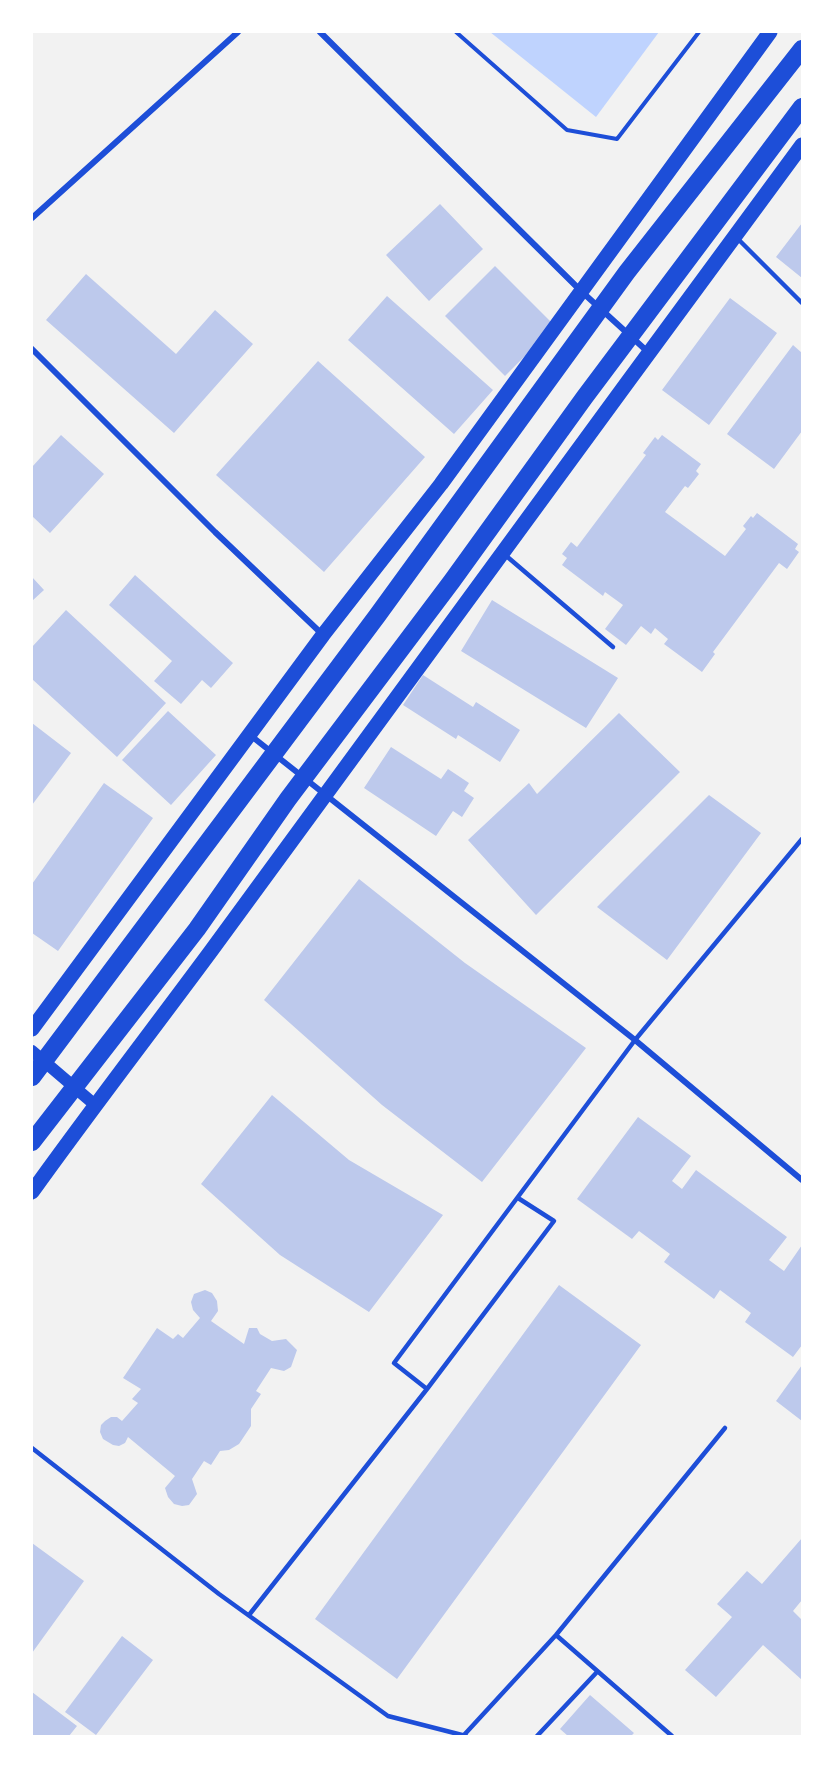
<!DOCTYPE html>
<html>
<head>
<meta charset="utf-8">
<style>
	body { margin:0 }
	#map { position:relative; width:834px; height:1768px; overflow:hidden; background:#f2f2f2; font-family:"IBM Plex Sans",sans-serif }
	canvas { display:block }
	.frame { position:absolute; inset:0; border:33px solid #fff; pointer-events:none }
</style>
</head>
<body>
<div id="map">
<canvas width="834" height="1768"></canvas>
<div class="frame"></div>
</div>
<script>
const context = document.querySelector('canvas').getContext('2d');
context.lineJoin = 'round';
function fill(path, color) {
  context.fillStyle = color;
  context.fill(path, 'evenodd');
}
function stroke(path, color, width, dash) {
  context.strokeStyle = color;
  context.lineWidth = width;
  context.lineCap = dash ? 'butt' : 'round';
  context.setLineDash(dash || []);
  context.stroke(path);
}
const water = new Path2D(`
	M 490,32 L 659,32 L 596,117 Z`);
const building = new Path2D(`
	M 440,204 L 483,249 L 429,301 L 386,255 Z
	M 802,223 L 802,278 L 776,257 Z
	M 495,266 L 555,326 L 505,376 L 445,316 Z
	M 86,274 L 176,354 L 215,310 L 253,344 L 174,433 L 46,320 Z
	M 387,296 L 493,390 L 454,434 L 348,340 Z
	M 730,298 L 777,333 L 709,425 L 662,390 Z
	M 793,345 L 802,353 L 802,431 L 774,469 L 727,434 Z
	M 318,361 L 425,457 L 324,572 L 216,475 Z
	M 61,435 L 104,474 L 50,533 L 32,516 L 32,467 Z
	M 662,435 L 701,464 L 696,471 L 699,474 L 688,488 L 685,486 L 665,512 L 725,556 L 746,529 L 743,526 L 751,516 L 753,518 L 757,513 L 798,544 L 795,549 L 799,552 L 787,569 L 779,563 L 713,652 L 715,654 L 702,672 L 664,644 L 668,639 L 655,628 L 651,634 L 641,626 L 626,645 L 605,629 L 623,605 L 605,592 L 603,596 L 562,565 L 567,558 L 562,554 L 571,542 L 577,547 L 646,455 L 643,453 L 655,437 L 658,440 Z
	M 135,575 L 233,663 L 211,688 L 202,680 L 181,704 L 154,681 L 172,661 L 109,605 Z
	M 32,577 L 44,590 L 32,601 Z
	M 492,600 L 618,678 L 586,728 L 461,651 Z
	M 66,610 L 166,703 L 117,757 L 32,679 L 32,647 Z
	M 423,675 L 473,707 L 476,702 L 520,730 L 500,762 L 458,735 L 456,739 L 403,705 Z
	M 168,711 L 216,755 L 171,805 L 122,760 Z
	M 619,713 L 680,772 L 536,915 L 468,840 L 529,783 L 537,794 Z
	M 32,723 L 71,753 L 32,805 Z
	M 391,747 L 441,779 L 448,769 L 469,783 L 464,791 L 474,798 L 462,817 L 453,811 L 436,836 L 364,788 Z
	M 104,783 L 153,818 L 58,951 L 32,933 L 32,884 Z
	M 709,795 L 761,833 L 667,960 L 597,907 Z
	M 359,879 L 465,963 L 586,1048 L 482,1182 L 382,1105 L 264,1000 Z
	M 272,1095 L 349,1160 L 443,1215 L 369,1312 L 280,1255 L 201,1184 Z
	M 638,1117 L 691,1156 L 672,1181 L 682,1189 L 696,1170 L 787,1237 L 769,1260 L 784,1271 L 802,1245 L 802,1345 L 793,1357 L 745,1322 L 751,1313 L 720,1290 L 714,1299 L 664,1262 L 670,1254 L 639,1231 L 632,1239 L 577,1199 Z
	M 559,1285 L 641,1345 L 397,1679 L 315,1619 Z
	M 205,1290 L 212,1293 L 217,1301 L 218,1311 L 211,1321 L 244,1344 L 249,1328 L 257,1328 L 260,1334 L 272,1341 L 286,1339 L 297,1350 L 291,1367 L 284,1371 L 271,1368 L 256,1391 L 261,1394 L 251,1409 L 251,1426 L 239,1444 L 229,1450 L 220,1451 L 211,1465 L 204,1461 L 192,1479 L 197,1494 L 189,1505 L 182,1506 L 174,1504 L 168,1497 L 165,1488 L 175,1476 L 128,1437 L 125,1443 L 119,1446 L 113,1445 L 103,1439 L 100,1432 L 101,1425 L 105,1421 L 111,1417 L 117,1417 L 122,1421 L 138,1403 L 132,1399 L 141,1389 L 123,1378 L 157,1328 L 173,1339 L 178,1334 L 183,1338 L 200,1318 L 193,1310 L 191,1302 L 194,1294 Z
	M 802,1365 L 802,1421 L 776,1401 Z
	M 802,1538 L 802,1600 L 793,1611 L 802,1620 L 802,1680 L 763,1645 L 716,1697 L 685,1670 L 732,1617 L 717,1604 L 747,1571 L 762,1584 Z
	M 32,1543 L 84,1581 L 32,1653 Z
	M 122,1636 L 153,1660 L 96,1735 L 65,1712 Z
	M 32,1692 L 77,1726 L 69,1736 L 32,1736 Z
	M 590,1695 L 634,1733 L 631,1736 L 568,1736 L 560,1729 Z`);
const path = new Path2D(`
	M 456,32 L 567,130 L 617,139 L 699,32`);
const service = new Path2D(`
	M 736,237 L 802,303
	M 504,554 L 613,647
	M 427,1389 L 394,1363 L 635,1040 L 802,839
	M 32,1448 L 219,1594 L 388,1716 L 466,1736
	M 249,1615 L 427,1389 L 554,1221 L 518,1198
	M 556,1635 L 672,1736
	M 464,1735 L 556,1635 L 725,1428
	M 537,1736 L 597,1672`);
const minor = new Path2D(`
	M 320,32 L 581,291 L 648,352
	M 32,218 L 238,32
	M 32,349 L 215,532 L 322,634
	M 250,735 L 635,1040 L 802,1180`);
const secondary = new Path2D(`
	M 32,1051 L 94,1104`);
const primary = new Path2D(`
	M 32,1029 L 323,635 L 441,484 L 770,32
	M 32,1192 C 90,1111 151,1032 211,951 C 408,683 604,413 802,145`);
const motorway = new Path2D(`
	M 32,1077 L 377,616 L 627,272 L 802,49
	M 32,1142 L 197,929 L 288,799 L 452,581 L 584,398 L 802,107`);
fill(water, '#bfd3fe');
fill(building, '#bdc9ec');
stroke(path, '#1d4ed8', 4);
stroke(service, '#1d4ed8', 4.5);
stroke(minor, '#1d4ed8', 6);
stroke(secondary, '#1d4ed8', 12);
stroke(primary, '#1d4ed8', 15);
stroke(motorway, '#1d4ed8', 18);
</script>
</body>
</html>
